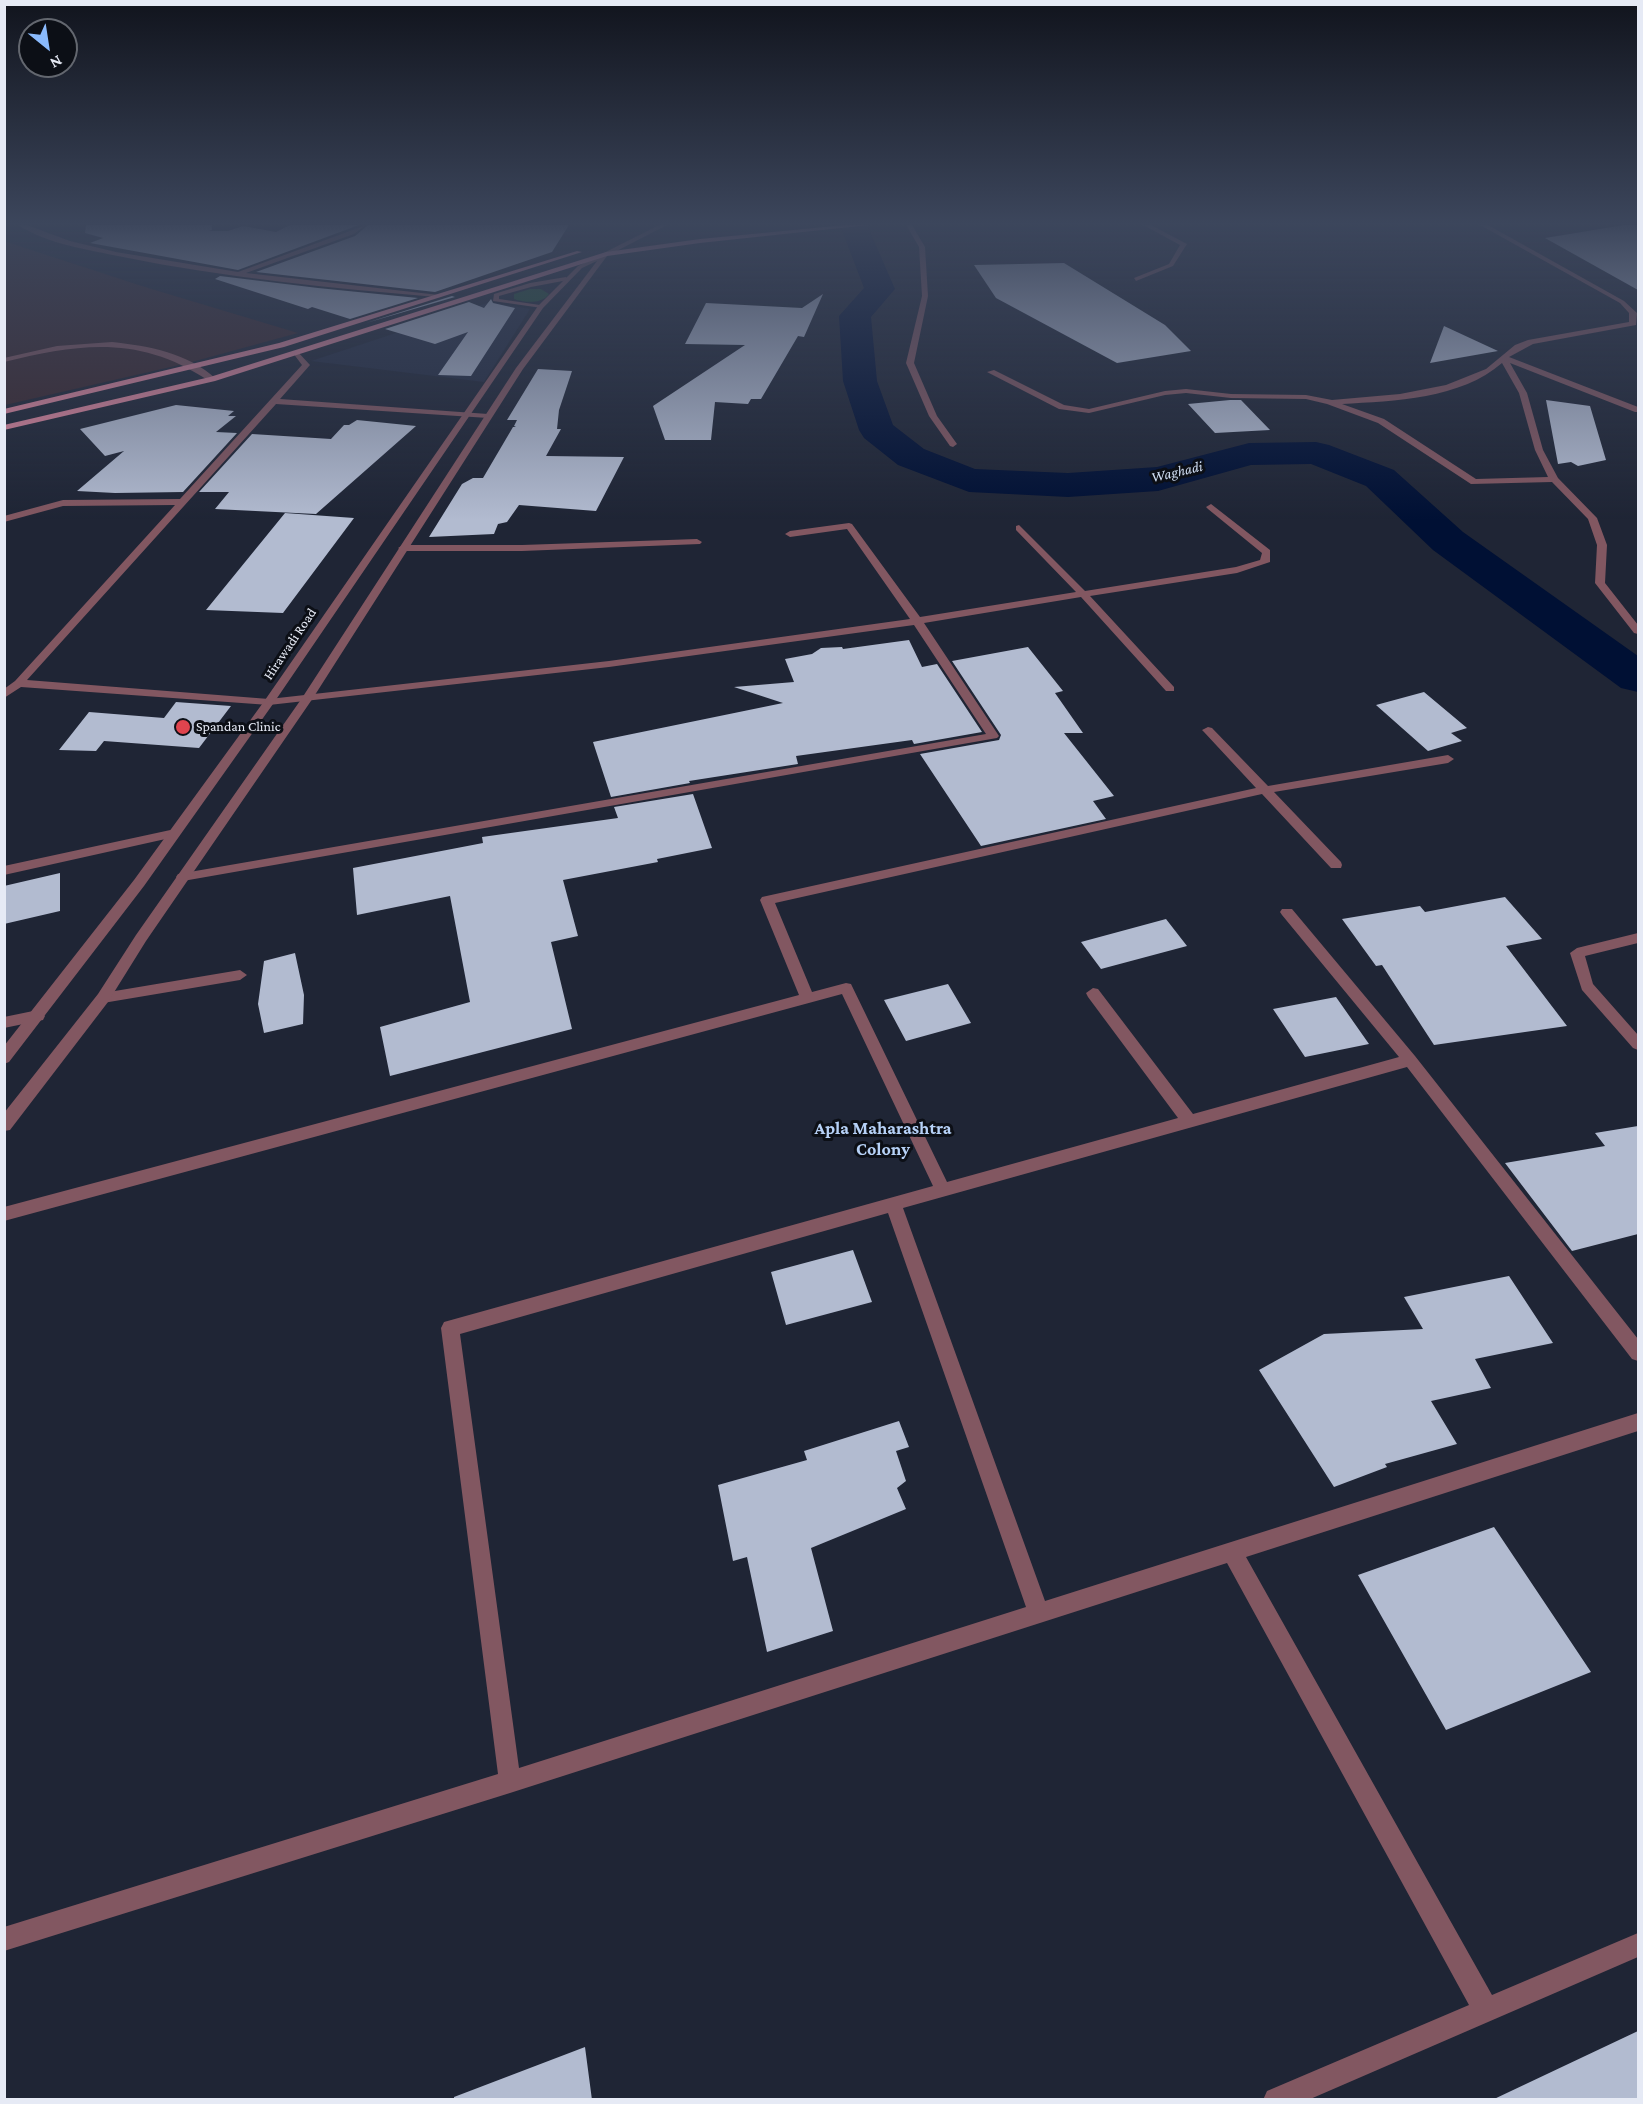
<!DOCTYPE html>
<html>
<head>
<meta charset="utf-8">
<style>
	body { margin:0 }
	#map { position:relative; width:1643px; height:2104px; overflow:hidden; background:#1f2535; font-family:"Crimson Pro",serif }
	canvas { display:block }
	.frame { position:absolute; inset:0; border:6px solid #e6eaf5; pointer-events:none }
	.north { position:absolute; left:18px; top:18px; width:60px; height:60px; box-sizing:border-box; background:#0c0f16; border:2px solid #63676f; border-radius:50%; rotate:150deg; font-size:16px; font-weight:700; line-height:24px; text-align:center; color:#e6eaf5 }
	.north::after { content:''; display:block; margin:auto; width:21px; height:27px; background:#8abafc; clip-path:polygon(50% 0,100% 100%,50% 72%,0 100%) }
</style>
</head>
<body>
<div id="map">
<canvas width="1643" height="2104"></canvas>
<div class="frame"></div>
<div class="north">N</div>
</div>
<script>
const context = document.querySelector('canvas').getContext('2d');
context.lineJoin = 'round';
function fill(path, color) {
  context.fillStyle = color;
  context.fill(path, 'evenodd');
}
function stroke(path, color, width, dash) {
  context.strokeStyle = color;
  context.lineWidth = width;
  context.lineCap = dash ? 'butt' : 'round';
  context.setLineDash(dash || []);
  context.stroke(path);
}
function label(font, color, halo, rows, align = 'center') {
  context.font = font + ' "Crimson Pro",serif';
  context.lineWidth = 6;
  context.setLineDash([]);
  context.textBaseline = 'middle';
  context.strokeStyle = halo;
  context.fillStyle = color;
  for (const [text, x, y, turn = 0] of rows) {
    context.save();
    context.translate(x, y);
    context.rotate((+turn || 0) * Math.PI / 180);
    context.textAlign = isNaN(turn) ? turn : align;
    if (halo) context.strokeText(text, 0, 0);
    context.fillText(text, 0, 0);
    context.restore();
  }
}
const built = new Path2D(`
	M 490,302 L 530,309 L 484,382 L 311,361 Z`);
const industrial = new Path2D(`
	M 4,241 L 145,287 L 298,333 L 188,363 L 5,405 Z`);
const green = new Path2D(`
	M 530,289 L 541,289 L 549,294 C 542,304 525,303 514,299 L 514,294 Z`);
const river = new Path2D(`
	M 840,225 L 867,225 L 895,289 L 871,317 L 877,381 L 893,425 L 924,449 L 975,469 L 1068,473 L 1157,467 L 1249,443 L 1316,442 L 1329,445 L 1394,470 L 1463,532 L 1638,656 L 1638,692 L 1621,688 L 1433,550 L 1366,486 L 1311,464 L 1251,465 L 1158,491 L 1068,497 L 969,492 L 898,465 L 864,438 L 859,430 L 843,381 L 839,316 L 864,288 Z`);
const building = new Path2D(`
	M 86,225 L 212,225 L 212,230 L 209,231 L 228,231 L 243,226 L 276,232 L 290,225 L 359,225 L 238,270 L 90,243 L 103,238 L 85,233 Z
	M 368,225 L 569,225 L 552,252 L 435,292 L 256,272 L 355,236 Z
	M 1624,225 L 1638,225 L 1638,290 L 1545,238 Z
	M 1064,263 L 1165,325 L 1191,351 L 1117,363 L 996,298 L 974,265 Z
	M 220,276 L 318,288 L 418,298 L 350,319 L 312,307 L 308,309 L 215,279 Z
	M 823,294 L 804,337 L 798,336 L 761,399 L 751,399 L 748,404 L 715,402 L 711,440 L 665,440 L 653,406 L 745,345 L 685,344 L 706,303 L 802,308 Z
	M 452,296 L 455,297 L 366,323 Z
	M 491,299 L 493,303 L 515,308 L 471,376 L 438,375 L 468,332 L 435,344 L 385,329 L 469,302 L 484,308 Z
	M 1444,326 L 1498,351 L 1430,363 Z
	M 538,369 L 572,371 L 559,410 L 557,429 L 561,429 L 546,456 L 624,457 L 596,511 L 519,505 L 507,522 L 498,524 L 494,534 L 429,537 L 462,484 L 473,478 L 483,478 L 513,427 L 516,427 L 514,426 L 517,420 L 507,420 Z
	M 1230,400 L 1241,400 L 1270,430 L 1215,433 L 1188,404 Z
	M 1546,400 L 1590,406 L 1606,460 L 1578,466 L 1571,462 L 1558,464 Z
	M 176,405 L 234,411 L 228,416 L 236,416 L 216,432 L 237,433 L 183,492 L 115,493 L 77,491 L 124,451 L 105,456 L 80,429 Z
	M 357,420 L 416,426 L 316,514 L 215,509 L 229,492 L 199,492 L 252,434 L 331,439 L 344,425 L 349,425 Z
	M 285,513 L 354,518 L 283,613 L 206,610 Z
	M 909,640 L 922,667 L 937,664 L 982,732 L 914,744 L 912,740 L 796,756 L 798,764 L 689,781 L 690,783 L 611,797 L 593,742 L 783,703 L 734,687 L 794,682 L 785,659 L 812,654 L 821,648 L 842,647 L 843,649 Z
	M 1028,647 L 1063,691 L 1055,693 L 1083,733 L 1064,733 L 1114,796 L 1093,801 L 1106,819 L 981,846 L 920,754 L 999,740 L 1001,735 L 952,661 Z
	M 1424,692 L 1467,728 L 1451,733 L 1462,741 L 1428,751 L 1376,705 Z
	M 176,702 L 231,706 L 199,748 L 104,741 L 96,751 L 59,750 L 89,712 L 164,718 Z
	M 693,794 L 712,848 L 657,859 L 658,862 L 563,880 L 578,936 L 551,942 L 572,1029 L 390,1076 L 380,1027 L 470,1002 L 450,896 L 357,915 L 353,868 L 483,843 L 482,837 L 618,818 L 614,807 Z
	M 60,873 L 60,911 L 4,924 L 4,886 Z
	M 1505,897 L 1542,939 L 1506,946 L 1567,1026 L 1434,1045 L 1382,965 L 1376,966 L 1342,919 L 1420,906 L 1425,912 Z
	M 1166,919 L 1187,946 L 1101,969 L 1081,942 Z
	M 295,953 L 304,995 L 303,1024 L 264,1033 L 258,1004 L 264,961 Z
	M 948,984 L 971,1023 L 906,1041 L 884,1000 Z
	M 1336,997 L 1369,1044 L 1305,1057 L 1273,1009 Z
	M 1638,1126 L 1638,1234 L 1572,1251 L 1505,1163 L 1605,1146 L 1595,1133 Z
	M 853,1250 L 872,1302 L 786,1325 L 771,1272 Z
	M 1509,1276 L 1553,1343 L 1475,1359 L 1491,1388 L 1431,1401 L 1457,1444 L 1385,1464 L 1387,1467 L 1334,1487 L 1259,1370 L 1324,1334 L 1423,1329 L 1404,1297 Z
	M 899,1421 L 909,1447 L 896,1451 L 906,1481 L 897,1488 L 906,1509 L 811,1548 L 833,1631 L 767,1652 L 747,1557 L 733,1561 L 718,1485 L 807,1460 L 804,1451 Z
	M 1494,1527 L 1591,1672 L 1446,1730 L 1358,1575 Z
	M 1638,2031 L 1638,2100 L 1492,2100 Z
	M 585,2047 L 592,2100 L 454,2100 L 454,2097 Z`);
const service = new Path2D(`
	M 566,277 L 568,280 L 531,287 L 499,296 L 499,299 L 540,305 L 542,308 L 493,301 L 494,294 L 530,283 Z
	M 112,342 C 149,346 188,353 216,379 L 209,381 C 141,335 80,343 4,362 L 4,358 L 57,346 Z`);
const minor = new Path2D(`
	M 18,225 L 27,225 L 70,241 L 116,252 L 238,272 L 366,225 L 354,234 L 246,273 L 439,295 L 436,297 C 331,288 226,278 123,257 C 89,250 47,244 18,225 Z
	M 906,225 L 912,225 L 925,247 L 928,296 L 914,363 L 937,416 L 957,444 L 953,447 L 950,446 L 929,416 L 906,363 L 922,296 L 919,247 Z
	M 1143,225 L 1151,225 L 1187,244 L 1173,266 L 1136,281 L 1134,278 L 1169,264 L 1180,245 Z
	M 1480,225 L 1488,225 L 1624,301 L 1637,313 L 1636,325 L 1533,344 L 1509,357 L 1638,407 L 1638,412 L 1635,412 L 1510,363 L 1527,393 L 1543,450 L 1558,478 L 1597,518 L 1607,545 L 1605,583 L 1638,625 L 1638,634 L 1634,633 L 1595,583 L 1597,545 L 1588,519 L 1552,482 L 1471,484 L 1378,423 L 1327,404 L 1306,399 L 1231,398 L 1186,393 L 1165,395 L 1089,413 L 1059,409 L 987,372 L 994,370 L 1064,405 L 1089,409 L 1165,391 L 1186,389 L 1231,394 L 1306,395 L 1332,400 L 1400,394 L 1446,385 L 1486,369 L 1515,345 L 1528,340 L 1629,322 L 1629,313 L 1620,303 ZM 1502,363 L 1519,393 L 1535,450 L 1548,477 L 1476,479 L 1384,419 L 1342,404 C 1394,401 1461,399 1502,363 Z
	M 297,351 L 310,365 L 280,399 L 488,414 L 492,416 L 488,418 L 276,404 L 27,680 L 269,699 L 609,661 L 910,619 L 847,529 L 790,537 L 785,534 L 790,531 L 849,523 L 852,524 L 920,617 L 1076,592 L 1016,530 L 1016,526 L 1019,525 L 1085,591 L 1236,567 L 1260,560 L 1262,553 L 1208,509 L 1206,507 L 1211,504 L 1270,550 L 1270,562 L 1237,573 L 1090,596 L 1174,687 L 1174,691 L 1166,691 L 1081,597 L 924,623 L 999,736 L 997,738 L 183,881 L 178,880 L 176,877 L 178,874 L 986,734 L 914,625 L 609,667 L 269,705 L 21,687 L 4,698 L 4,689 L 15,681 L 175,505 L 63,506 L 4,522 L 4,516 L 63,500 L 180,499 L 302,365 L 293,353 Z
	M 697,539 L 702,542 L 700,544 L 522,551 L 403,551 L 398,548 L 403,545 L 522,545 Z
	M 1208,727 L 1212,728 L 1268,786 L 1448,755 L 1454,759 L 1448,763 L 1274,792 L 1341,862 L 1342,865 L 1341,868 L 1331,868 L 1262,794 L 775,903 L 812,992 L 846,983 L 851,984 L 947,1182 L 1178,1118 L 1088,997 L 1086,993 L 1093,988 L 1098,989 L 1193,1114 L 1399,1057 L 1282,915 L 1280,912 L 1282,909 L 1292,909 L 1415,1056 L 1638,1339 L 1638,1361 L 1632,1359 L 1407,1067 L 903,1208 L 1045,1601 L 1638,1413 L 1638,1431 L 1246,1557 L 1492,1995 L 1638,1933 L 1638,1957 L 1308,2100 L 1263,2100 L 1267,2091 L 1469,2005 L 1227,1563 L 510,1793 L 4,1951 L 4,1927 L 498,1774 L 441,1328 L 444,1322 L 933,1186 L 842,994 L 4,1221 L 4,1207 L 799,995 L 760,900 L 762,897 L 1256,788 L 1204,732 L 1202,730 ZM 888,1213 L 1026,1607 L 519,1768 L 460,1334 Z
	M 175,829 L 179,830 L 179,836 L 4,875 L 4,866 Z
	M 1638,933 L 1638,943 L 1585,956 L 1593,984 L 1638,1035 L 1638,1050 L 1633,1048 L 1582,990 L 1570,953 L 1577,948 Z
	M 240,970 L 247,975 L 240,980 L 103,1003 L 96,998 L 103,993 Z
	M 38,1010 L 45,1016 L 43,1020 L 4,1028 L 4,1017 Z`);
const tertiary = new Path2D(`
	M 659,225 L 667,225 L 607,256 L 523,369 L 313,698 L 146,941 L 108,1002 L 10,1130 L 4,1131 L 4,1113 L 98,994 L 136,935 L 302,698 L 516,368 L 597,261 L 582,268 L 543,308 L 273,704 L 144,886 L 9,1062 L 4,1064 L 4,1046 L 134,880 L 265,700 L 538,306 L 578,266 Z`);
const primary = new Path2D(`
	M 845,225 L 869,225 L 700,243 L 607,256 L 215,381 L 4,430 L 4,425 L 210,377 L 606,252 L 700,239 Z
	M 577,251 L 582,252 L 284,347 L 4,414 L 4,409 L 279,343 Z`);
const markers = [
	[183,727,8,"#e0444e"]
];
const farStreetnames = [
	["Hirawadi Road",290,644,-56]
];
const farPoinames = [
	["Spandan Clinic",196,727]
];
const farWaternames = [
	["Waghadi",1177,472,-13]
];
const neighbourhoodNames = [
	["Apla Maharashtra",883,1128],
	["Colony",883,1149]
];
fill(built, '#242c42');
fill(industrial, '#3a272e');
fill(green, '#1e5133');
fill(river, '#001034');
fill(building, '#b2bbd0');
fill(service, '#825761');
fill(minor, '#825761');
fill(tertiary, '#825761');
fill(primary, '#de869d');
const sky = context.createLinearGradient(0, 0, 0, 520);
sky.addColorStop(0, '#11141d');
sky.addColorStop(0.43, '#3c465c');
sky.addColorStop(1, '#3c465c00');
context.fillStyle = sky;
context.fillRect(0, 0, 1643, 520);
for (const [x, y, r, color] of markers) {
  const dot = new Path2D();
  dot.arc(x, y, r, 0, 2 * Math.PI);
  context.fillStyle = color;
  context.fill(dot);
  stroke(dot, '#0c0f16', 2);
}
label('14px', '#e6eaf5', '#0c0f16', farStreetnames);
label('14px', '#e6eaf5', '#0c0f16', farPoinames, 'left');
label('italic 15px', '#d0def3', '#0c0f16', farWaternames);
label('bold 18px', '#b6d1f7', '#0c0f16', neighbourhoodNames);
</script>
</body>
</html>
